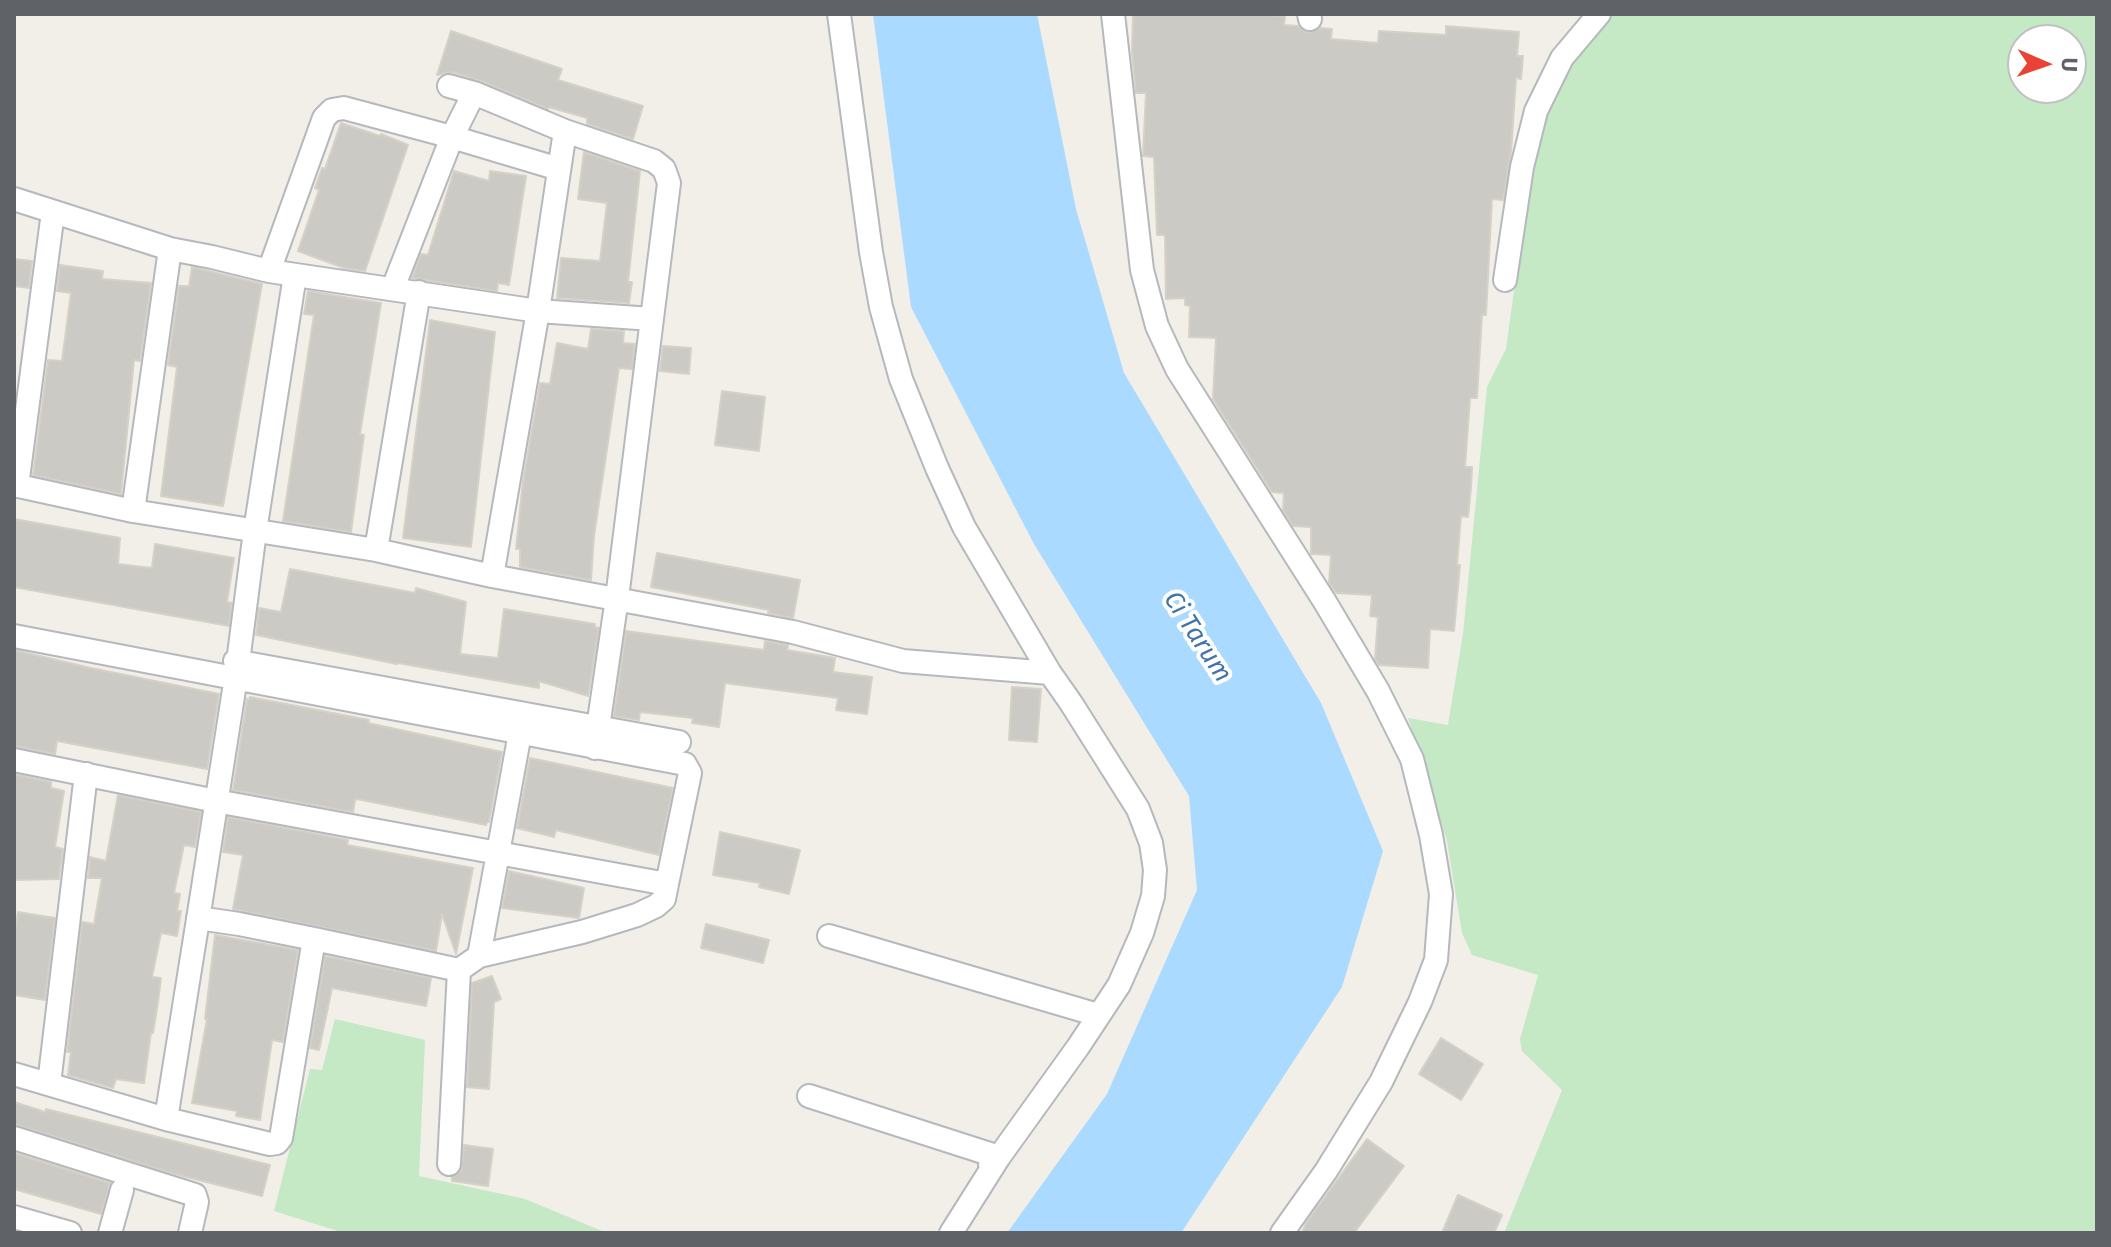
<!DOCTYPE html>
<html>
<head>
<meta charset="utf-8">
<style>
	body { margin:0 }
	#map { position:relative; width:2111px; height:1247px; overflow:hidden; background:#f1efe8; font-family:"Fira Sans",sans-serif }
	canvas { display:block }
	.frame { position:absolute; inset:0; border:16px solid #5f6368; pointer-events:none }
	.north { position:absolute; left:2007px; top:24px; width:80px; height:80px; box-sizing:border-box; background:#fff; border:2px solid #bfc1c3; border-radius:50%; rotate:92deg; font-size:22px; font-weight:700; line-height:32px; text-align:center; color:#5f6368 }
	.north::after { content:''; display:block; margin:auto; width:28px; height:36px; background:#ea4335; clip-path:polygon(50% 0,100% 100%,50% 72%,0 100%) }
</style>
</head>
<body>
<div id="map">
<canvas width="2111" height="1247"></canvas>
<div class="frame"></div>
<div class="north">U</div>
</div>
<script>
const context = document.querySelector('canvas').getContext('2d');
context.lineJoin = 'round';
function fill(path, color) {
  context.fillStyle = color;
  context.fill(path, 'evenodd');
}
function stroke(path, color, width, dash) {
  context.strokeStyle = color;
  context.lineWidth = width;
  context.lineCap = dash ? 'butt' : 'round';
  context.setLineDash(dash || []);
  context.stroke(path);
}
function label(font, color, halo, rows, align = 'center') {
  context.font = font + ' "Fira Sans",sans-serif';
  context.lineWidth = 8;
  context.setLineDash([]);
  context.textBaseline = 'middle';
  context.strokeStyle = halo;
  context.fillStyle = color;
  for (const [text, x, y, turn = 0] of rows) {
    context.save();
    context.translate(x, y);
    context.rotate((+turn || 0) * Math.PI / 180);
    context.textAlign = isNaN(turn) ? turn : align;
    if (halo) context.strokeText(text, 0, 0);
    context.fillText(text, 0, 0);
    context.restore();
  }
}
const green = new Path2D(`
	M 1612,14 L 2097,14 L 2097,1233 L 1504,1233 L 1562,1090 L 1522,1051 L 1520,1039 L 1538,975 L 1472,955 L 1462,933 L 1447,841 L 1408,718 L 1448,725 L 1463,634 L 1487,387 L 1506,349 L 1535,138 L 1556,88 L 1586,42 ZM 2023,40 L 2071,40 L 2071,88 L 2023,88 Z
	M 335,1019 L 425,1040 L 419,1176 L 525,1199 L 607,1233 L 344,1233 L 274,1211 L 310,1069 L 322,1070 Z`);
const water = new Path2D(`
	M 873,14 L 1037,14 L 1076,209 L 1124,373 L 1321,703 L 1383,851 L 1342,987 L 1181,1233 L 1007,1233 L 1107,1094 L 1197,890 L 1189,796 L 1034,544 L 911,307 Z`);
const building = new Path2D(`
	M 1133,14 L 1254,14 L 1285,16 L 1284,25 L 1298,26 L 1306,32 L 1313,32 L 1320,28 L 1332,29 L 1331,39 L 1378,43 L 1379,31 L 1446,35 L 1446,26 L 1519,32 L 1517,56 L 1523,56 L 1521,79 L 1516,78 L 1511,152 L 1503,200 L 1492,199 L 1486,315 L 1482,315 L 1477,398 L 1470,398 L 1465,467 L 1472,467 L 1471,488 L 1468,517 L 1461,516 L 1457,565 L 1460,565 L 1454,631 L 1430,629 L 1428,668 L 1379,665 L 1375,659 L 1378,617 L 1370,616 L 1372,595 L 1336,593 L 1329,583 L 1331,555 L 1311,554 L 1311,527 L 1293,526 L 1283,510 L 1284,493 L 1272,492 L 1213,399 L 1216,338 L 1189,337 L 1190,306 L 1185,305 L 1185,298 L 1166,299 L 1165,235 L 1157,235 L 1154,157 L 1143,156 L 1146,93 L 1136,93 L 1132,53 Z
	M 451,31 L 562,69 L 558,80 L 643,106 L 633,139 L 587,124 L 587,118 L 549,107 L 548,109 L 478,80 L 452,72 L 437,75 Z
	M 341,123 L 380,136 L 381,134 L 408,145 L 365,271 L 344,268 L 298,251 L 319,190 L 315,188 L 322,168 L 325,169 Z
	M 584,152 L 640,171 L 630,264 L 628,282 L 632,282 L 629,303 L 557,298 L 561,258 L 600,261 L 607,203 L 578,199 Z
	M 454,171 L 489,181 L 490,171 L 526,176 L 509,285 L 498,283 L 497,291 L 412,278 L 421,254 L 428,255 Z
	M 14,259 L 32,261 L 29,288 L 14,286 Z
	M 60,265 L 103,271 L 102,279 L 151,283 L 140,361 L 134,360 L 121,494 L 33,475 L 48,360 L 62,361 L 71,293 L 57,291 Z
	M 192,267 L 262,284 L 223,506 L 161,496 L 177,367 L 168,365 L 179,286 L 189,286 Z
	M 308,291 L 381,303 L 360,434 L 364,435 L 351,532 L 283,521 L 314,315 L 304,314 Z
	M 430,320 L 495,332 L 471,547 L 403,538 Z
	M 591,329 L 624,331 L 623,343 L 635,344 L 632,369 L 619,368 L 594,536 L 591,580 L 520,567 L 520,549 L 516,549 L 523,481 L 540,383 L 550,384 L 557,343 L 588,349 Z
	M 663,346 L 691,348 L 689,374 L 660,371 Z
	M 722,391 L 765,397 L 759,451 L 715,445 Z
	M 14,519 L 120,538 L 118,564 L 152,568 L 155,544 L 234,558 L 227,602 L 232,603 L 229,626 L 14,587 Z
	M 657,553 L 800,580 L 793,618 L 768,613 L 769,610 L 651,587 Z
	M 290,569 L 415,593 L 416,588 L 466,602 L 460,654 L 498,658 L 504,609 L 595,624 L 595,627 L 599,628 L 588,696 L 539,681 L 539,688 L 398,663 L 397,664 L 256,635 L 259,608 L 281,612 Z
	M 626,631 L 764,650 L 765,641 L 788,645 L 787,650 L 835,658 L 833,672 L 872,677 L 867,714 L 836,710 L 838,698 L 725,683 L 719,727 L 692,723 L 693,718 L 640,712 L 639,720 L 614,716 Z
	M 14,650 L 91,668 L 219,694 L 207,769 L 57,741 L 55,754 L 14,746 Z
	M 1012,687 L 1041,689 L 1037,742 L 1009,740 Z
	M 250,697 L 369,720 L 368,723 L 502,752 L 489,822 L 487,822 L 486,825 L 357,799 L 355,800 L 353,812 L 233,790 L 247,699 L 249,700 Z
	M 530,758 L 673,788 L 659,855 L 556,830 L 554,837 L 517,828 Z
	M 14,774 L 51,782 L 51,788 L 64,791 L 55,847 L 63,849 L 59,879 L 14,880 Z
	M 118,795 L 201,812 L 195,847 L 184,845 L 174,893 L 180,894 L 177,911 L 181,911 L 177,936 L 161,933 L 152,977 L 161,978 L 158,1002 L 153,1033 L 151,1032 L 144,1083 L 116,1079 L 113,1088 L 68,1075 L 71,1052 L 67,1052 L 82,922 L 94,924 L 102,878 L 88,878 L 90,857 L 106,861 Z
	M 228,817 L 348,840 L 347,845 L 473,868 L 456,954 L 442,914 L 436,951 L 233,909 L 243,855 L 223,852 Z
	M 720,832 L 800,850 L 789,894 L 759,887 L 760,883 L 713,875 Z
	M 509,871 L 584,888 L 579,918 L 502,908 Z
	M 18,912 L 55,918 L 45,1000 L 14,995 L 14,935 Z
	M 706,924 L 769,940 L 763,963 L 701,948 Z
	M 215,935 L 298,950 L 283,1042 L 272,1040 L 260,1120 L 236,1116 L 237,1111 L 192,1103 L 207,1019 L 205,1019 Z
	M 325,956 L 431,978 L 426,1006 L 332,988 L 319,1050 L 310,1048 Z
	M 492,976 L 501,999 L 494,1002 L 489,1089 L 467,1087 L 472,983 Z
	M 1441,1038 L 1483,1064 L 1461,1100 L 1419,1074 Z
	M 14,1102 L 45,1112 L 46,1109 L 270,1165 L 262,1196 L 175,1174 L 14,1124 Z
	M 1367,1139 L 1404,1166 L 1354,1233 L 1302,1233 L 1306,1223 Z
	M 464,1145 L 493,1149 L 488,1186 L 452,1181 L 452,1177 L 461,1171 Z
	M 14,1153 L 110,1183 L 101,1214 L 14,1189 Z
	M 1458,1195 L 1502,1215 L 1494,1233 L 1442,1233 Z`);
const street = new Path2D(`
	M 839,14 L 871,252 L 881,307 L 901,379 L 937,468 L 964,527 L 1050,673 L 1071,703 L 1138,809 L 1151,843 L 1155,870 L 1153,896 L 1142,933 L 1119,985 L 1078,1047 L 999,1157 L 951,1233
	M 1113,14 L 1142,270 L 1157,326 L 1177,369 L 1325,602 L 1378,691 L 1412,759 L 1431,835 L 1441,894 L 1436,960 L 1420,1002 L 1381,1082 L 1326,1171 L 1282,1233
	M 1309,14 L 1310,19
	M 449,86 L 474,93 L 565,131 L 654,161 L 664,169 L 669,183 L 617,598 L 595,748
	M 14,199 L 170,249 L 212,257 L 269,271 L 538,311 L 652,319
	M 269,271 L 324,118 L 332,110 L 344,108 L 452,137 L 559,169
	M 1505,280 L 1522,167 L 1536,111 L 1562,58 L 1599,14
	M 393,288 L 452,137 L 474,93
	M 14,485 L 133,511 L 376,550 L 492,576 L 793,632 L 903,661 L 1050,673
	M 17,486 L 53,212
	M 133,511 L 170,249
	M 376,550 L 419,292
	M 492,576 L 538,311 L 565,131
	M 14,636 L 685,764 L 690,773 L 667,884 L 498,853 L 479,956 L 459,970 L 314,939 L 281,1138 L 277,1143 L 270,1144 L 166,1119 C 190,972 213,824 236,677 L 238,662 L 255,531 L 295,275
	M 235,661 L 679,742
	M 14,760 L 216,801 L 498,853 L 520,733
	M 198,918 L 239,924 L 314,939
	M 829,936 L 1098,1015
	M 479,956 L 582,932 L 637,915 L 656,906 L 664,899 L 667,884
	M 14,1074 L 166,1119
	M 49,1084 L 86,774
	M 809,1096 L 999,1157 L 990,1165
	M 14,1138 L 195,1195 L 197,1202 L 190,1233
	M 449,1164 L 459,970
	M 14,1217 L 70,1233
	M 110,1233 L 122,1190`);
const waterNames = [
	["Ci Tarum",1197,637,57]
];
fill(green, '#c5e8c5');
fill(water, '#aadaff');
fill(building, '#cccac5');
stroke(building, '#d6d1c6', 2);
stroke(street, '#b5b8bc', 26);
stroke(street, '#fff', 22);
label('italic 26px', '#4174aa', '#fff', waterNames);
</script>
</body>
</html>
